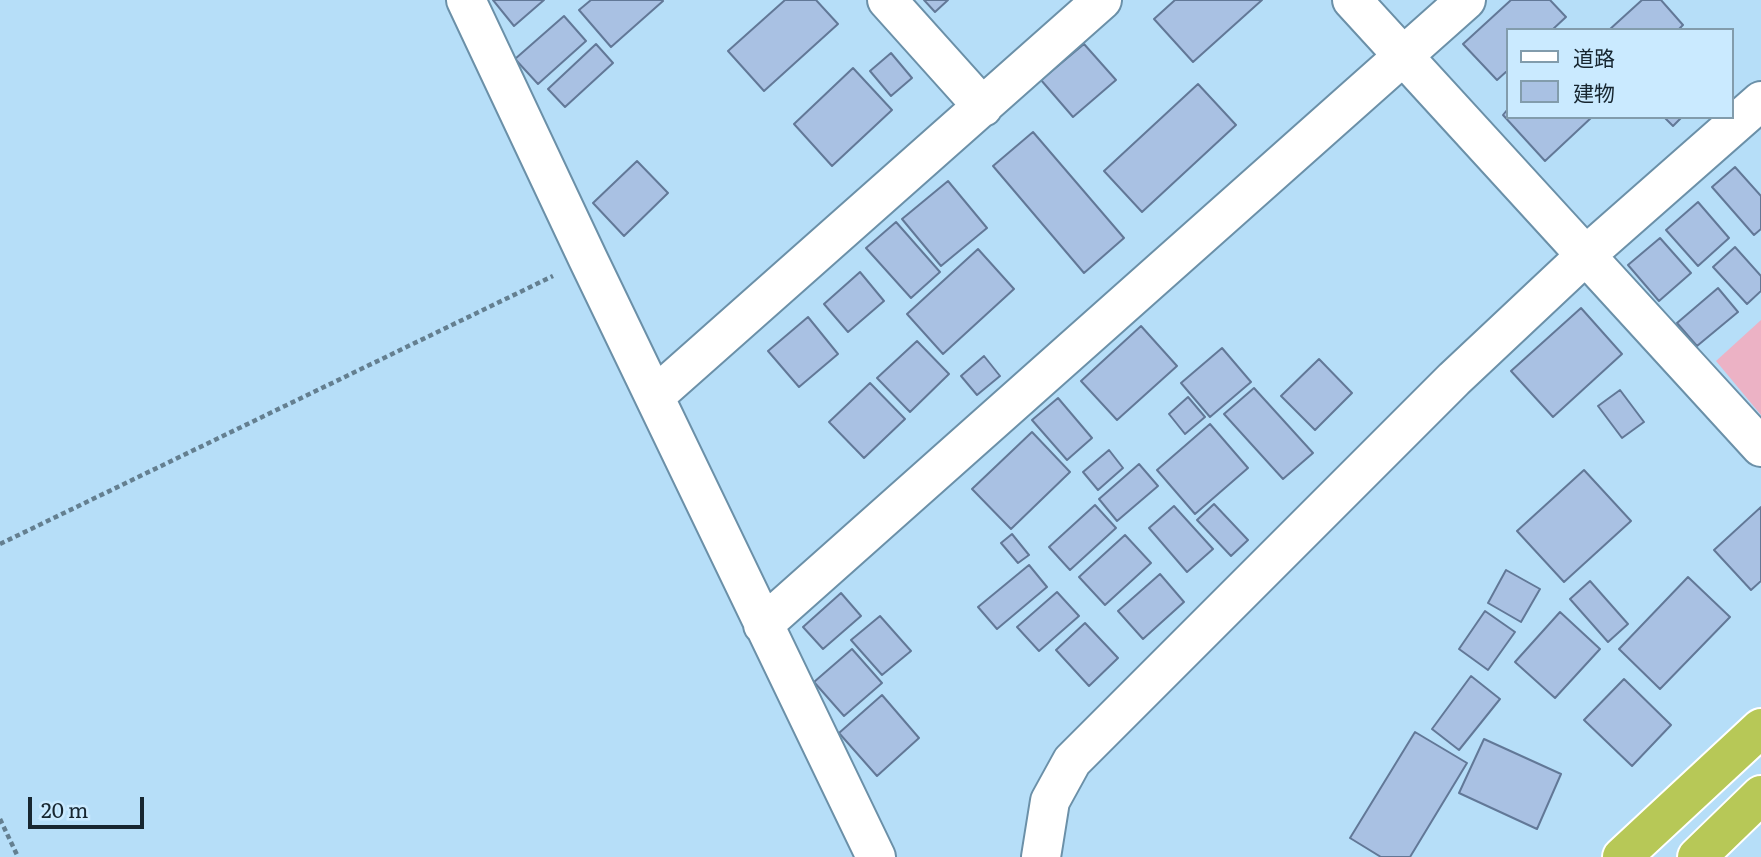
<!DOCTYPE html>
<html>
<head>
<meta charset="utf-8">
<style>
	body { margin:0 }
	#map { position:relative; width:1761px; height:857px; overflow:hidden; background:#b6def8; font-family:Literata,"Noto Sans JP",serif }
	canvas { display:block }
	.legend { position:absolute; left:1506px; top:28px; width:228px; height:91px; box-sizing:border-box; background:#caeaff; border:2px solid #829cac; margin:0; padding:9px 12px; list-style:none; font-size:21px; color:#172630 }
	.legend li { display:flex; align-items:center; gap:14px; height:35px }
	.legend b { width:35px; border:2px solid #829cac }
	.scale { position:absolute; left:28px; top:797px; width:116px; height:32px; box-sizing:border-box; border:4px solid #172630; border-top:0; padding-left:9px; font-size:21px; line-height:24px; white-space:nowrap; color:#172630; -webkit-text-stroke:5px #caeaff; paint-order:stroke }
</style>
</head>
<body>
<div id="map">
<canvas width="1761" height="857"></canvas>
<ul class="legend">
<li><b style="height:9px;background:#fff"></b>道路</li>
<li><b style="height:19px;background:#a9c1e3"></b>建物</li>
</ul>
<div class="scale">20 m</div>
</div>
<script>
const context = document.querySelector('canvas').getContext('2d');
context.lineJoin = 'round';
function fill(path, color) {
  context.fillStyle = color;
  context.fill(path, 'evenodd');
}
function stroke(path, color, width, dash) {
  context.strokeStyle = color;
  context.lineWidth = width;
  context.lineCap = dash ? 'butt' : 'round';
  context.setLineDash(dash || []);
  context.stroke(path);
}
const green = new Path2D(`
	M 1761,320 L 1761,415 L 1716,361 Z`);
const building = new Path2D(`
	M 493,0 L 544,0 L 514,26 Z
	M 591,0 L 662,0 L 663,1 L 611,47 L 579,10 Z
	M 785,0 L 816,0 L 838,24 L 764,91 L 728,51 Z
	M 924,0 L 948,0 L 935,12 Z
	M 1175,0 L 1262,0 L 1193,62 L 1154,19 Z
	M 1511,0 L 1550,0 L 1566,17 L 1552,30 L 1507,30 L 1507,71 L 1497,80 L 1463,44 Z
	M 1642,0 L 1661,0 L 1683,25 L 1678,30 L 1609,30 Z
	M 564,16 L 586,41 L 538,84 L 515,59 Z
	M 596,44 L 613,63 L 565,107 L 548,89 Z
	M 1084,44 L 1116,80 L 1073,117 L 1041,80 Z
	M 891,53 L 912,78 L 891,96 L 870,71 Z
	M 853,68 L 892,110 L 832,166 L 794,124 Z
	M 1198,84 L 1236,125 L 1142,212 L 1104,171 Z
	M 1507,110 L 1507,117 L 1592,117 L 1545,161 L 1503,115 Z
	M 1664,117 L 1682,117 L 1673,126 Z
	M 1033,132 L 1124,238 L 1084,273 L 993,166 Z
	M 637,161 L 668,193 L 624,236 L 593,203 Z
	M 1735,167 L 1761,196 L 1761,229 L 1754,235 L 1712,187 Z
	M 948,181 L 987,228 L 941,266 L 902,219 Z
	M 1698,202 L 1729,238 L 1698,266 L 1666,230 Z
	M 896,222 L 940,272 L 911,298 L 866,248 Z
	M 1660,238 L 1691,273 L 1659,301 L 1628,265 Z
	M 1735,247 L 1761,276 L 1761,291 L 1747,304 L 1713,267 Z
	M 978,249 L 1014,289 L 943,354 L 907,314 Z
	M 860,272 L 884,301 L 848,332 L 824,304 Z
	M 1718,288 L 1738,312 L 1697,346 L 1677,323 Z
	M 1581,308 L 1622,354 L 1553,417 L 1511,371 Z
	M 808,317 L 838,354 L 799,387 L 768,351 Z
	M 1141,326 L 1177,366 L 1117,420 L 1081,381 Z
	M 917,341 L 949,374 L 910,412 L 877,378 Z
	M 1222,348 L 1251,382 L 1210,417 L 1181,383 Z
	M 984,356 L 1000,376 L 977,395 L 961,376 Z
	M 1319,359 L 1352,393 L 1315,430 L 1281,396 Z
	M 870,383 L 905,419 L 864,458 L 829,422 Z
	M 1254,388 L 1313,453 L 1283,479 L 1224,414 Z
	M 1620,390 L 1644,422 L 1622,438 L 1598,406 Z
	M 1188,397 L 1205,417 L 1185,434 L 1169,414 Z
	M 1058,398 L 1092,438 L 1067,460 L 1032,420 Z
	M 1210,424 L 1248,468 L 1195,514 L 1157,470 Z
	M 1032,432 L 1070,472 L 1011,529 L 972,489 Z
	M 1109,450 L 1123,468 L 1098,490 L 1083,472 Z
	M 1139,464 L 1158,486 L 1117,521 L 1099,499 Z
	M 1584,470 L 1631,521 L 1564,582 L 1517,531 Z
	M 1214,504 L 1248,540 L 1231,556 L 1197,520 Z
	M 1095,505 L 1116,528 L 1070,570 L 1049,547 Z
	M 1174,506 L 1213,549 L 1187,572 L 1149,528 Z
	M 1761,507 L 1761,581 L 1751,590 L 1714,550 Z
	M 1012,534 L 1029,555 L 1018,563 L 1001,543 Z
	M 1125,535 L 1151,563 L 1105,605 L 1079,577 Z
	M 1029,565 L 1047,587 L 997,629 L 978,607 Z
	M 1506,570 L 1540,589 L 1521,622 L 1488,603 Z
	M 1160,574 L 1184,602 L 1143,639 L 1118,611 Z
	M 1688,577 L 1730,617 L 1660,689 L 1619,649 Z
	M 1590,581 L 1628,624 L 1608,642 L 1570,599 Z
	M 1057,592 L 1079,616 L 1039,651 L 1017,627 Z
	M 841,593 L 861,616 L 823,649 L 803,627 Z
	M 1485,611 L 1515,632 L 1488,670 L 1459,649 Z
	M 1560,612 L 1600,649 L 1555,698 L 1515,662 Z
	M 880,616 L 911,651 L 882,675 L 851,640 Z
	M 1085,623 L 1118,658 L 1089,686 L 1056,650 Z
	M 852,649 L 882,683 L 844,716 L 814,682 Z
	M 1471,676 L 1500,699 L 1459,750 L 1432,729 Z
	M 1624,679 L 1671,725 L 1632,766 L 1584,720 Z
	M 882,695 L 919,738 L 877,776 L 839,733 Z
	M 1415,732 L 1467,763 L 1410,857 L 1381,857 L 1350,838 Z
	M 1484,739 L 1561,774 L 1537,829 L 1459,793 Z`);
const path = new Path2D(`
	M 0,544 L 553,276
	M 0,819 L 18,857`);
const minor = new Path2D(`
	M 466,0 L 588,259 L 876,857
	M 887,0 L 983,107
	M 1352,0 L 1761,447
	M 655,396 L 1102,0
	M 763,625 L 1466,0
	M 1041,857 L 1050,801 L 1072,761 L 1454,379 L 1586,255 L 1761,101`);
const highway = new Path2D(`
	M 1622,857 L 1761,728
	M 1697,857 L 1761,795`);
fill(green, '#ecb2c5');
fill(building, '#a9c1e3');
stroke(building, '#627897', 2);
stroke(minor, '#6b90a8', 42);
stroke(highway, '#fff', 42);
stroke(path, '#647f90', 4.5, [5, 3.5]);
stroke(minor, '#fff', 38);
stroke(highway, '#b7c857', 38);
</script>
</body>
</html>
